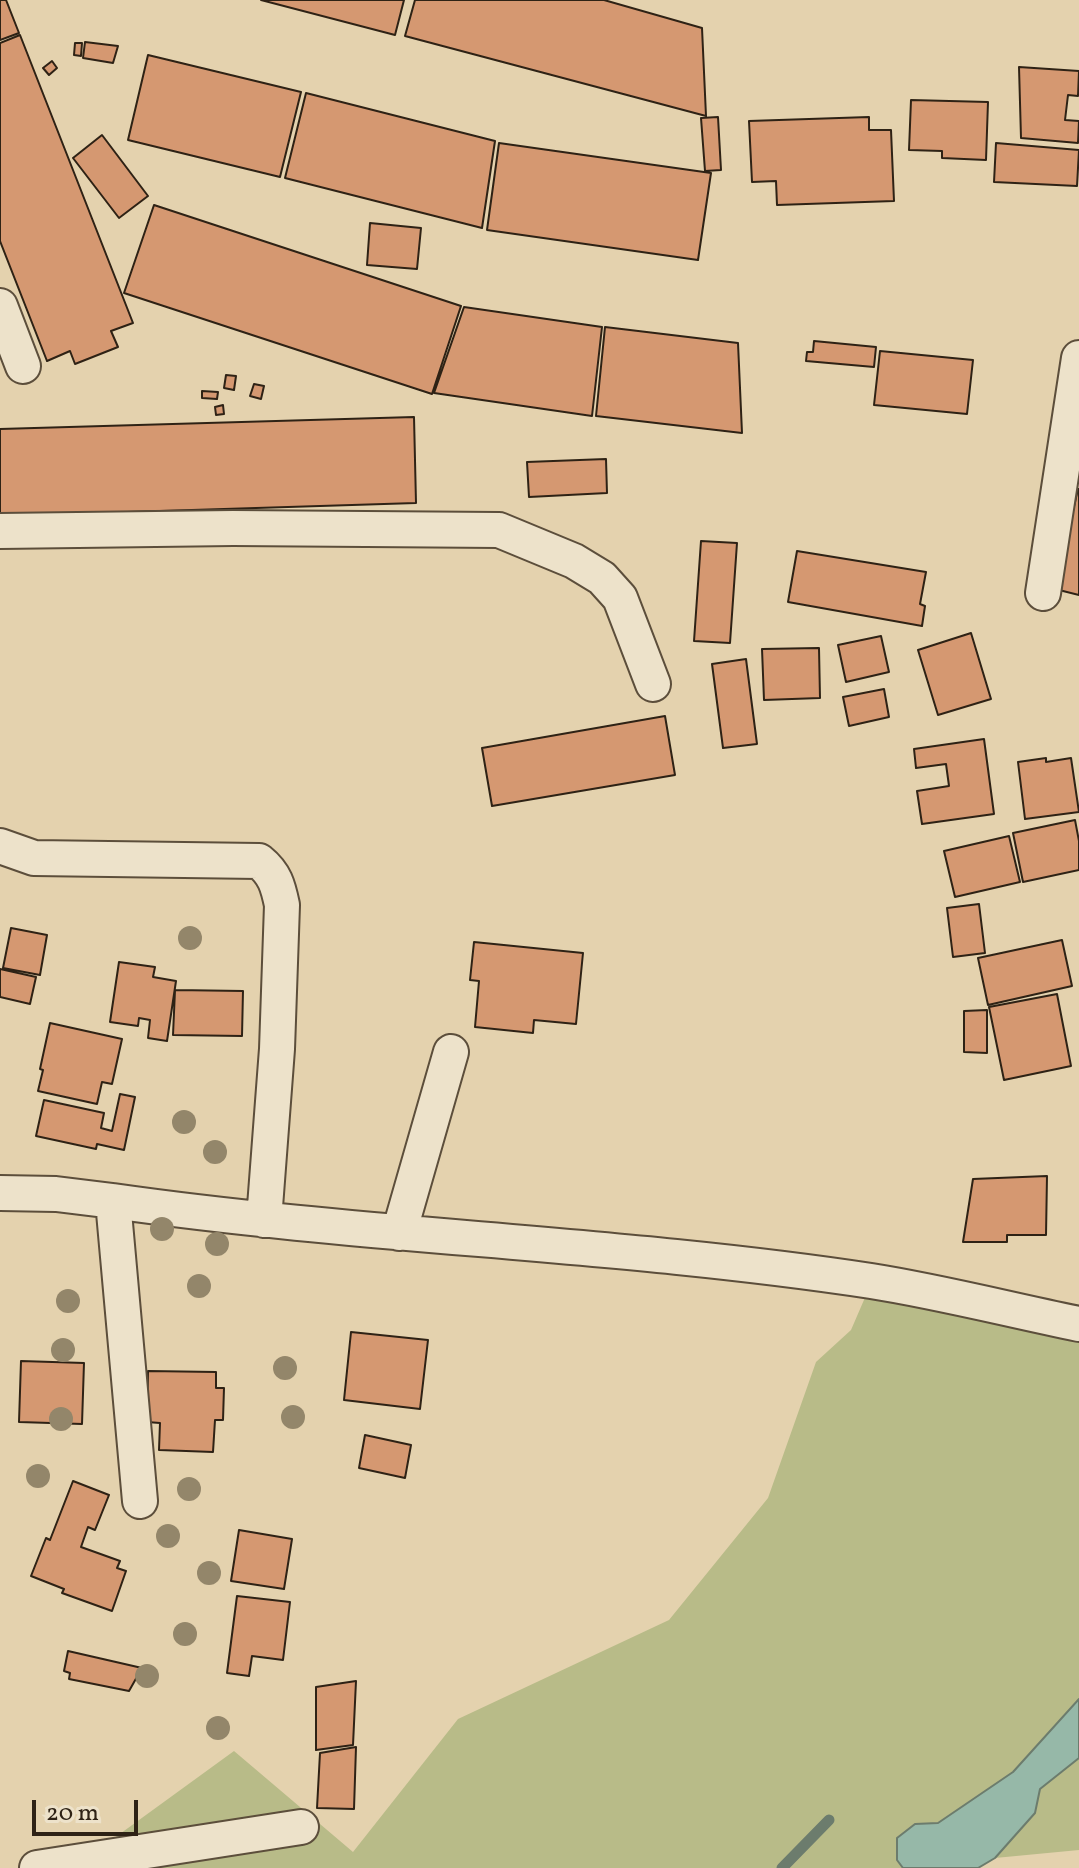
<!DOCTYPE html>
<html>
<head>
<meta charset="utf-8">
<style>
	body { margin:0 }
	#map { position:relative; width:1079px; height:1868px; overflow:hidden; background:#e4d2ae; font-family:Vollkorn,serif }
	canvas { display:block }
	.scale { position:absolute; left:32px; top:1800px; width:106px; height:36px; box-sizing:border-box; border:4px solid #2e2215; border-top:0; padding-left:10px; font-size:24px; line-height:28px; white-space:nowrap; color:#2e2215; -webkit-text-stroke:6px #ede2ca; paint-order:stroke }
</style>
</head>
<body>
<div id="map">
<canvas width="1079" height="1868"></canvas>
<div class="scale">20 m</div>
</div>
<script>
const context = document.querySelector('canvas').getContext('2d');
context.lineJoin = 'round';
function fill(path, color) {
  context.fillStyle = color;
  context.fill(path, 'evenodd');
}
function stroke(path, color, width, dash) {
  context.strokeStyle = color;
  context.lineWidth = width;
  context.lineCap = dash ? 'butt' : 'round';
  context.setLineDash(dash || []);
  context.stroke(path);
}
const green = new Path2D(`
	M 870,1286 L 1079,1330 L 1079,1850 L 995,1858 L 977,1868 L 73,1868 L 234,1751 L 353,1852 L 458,1719 L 669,1620 L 768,1498 L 816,1362 L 851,1330 Z`);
const water = new Path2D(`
	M 1079,1699 L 1079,1758 L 1040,1789 L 1035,1813 L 995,1858 L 978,1868 L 903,1868 L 897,1860 L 897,1838 L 915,1824 L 938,1823 L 1013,1772 Z`);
const stream = new Path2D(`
	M 782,1868 L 829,1820`);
const building = new Path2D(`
	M 0,0 L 6,0 L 19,33 L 0,40 Z
	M 261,0 L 404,0 L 395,35 Z
	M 415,0 L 604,0 L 702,28 L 706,116 L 405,36 Z
	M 20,35 L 133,323 L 111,331 L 118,347 L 75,364 L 70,351 L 47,361 L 0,241 L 0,43 Z
	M 85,42 L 118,46 L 113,63 L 83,58 Z
	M 75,43 L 82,43 L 81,56 L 74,55 Z
	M 148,55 L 301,92 L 280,177 L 128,140 Z
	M 52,61 L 57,68 L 49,75 L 43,68 Z
	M 1019,67 L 1079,71 L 1078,96 L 1068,95 L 1065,120 L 1079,121 L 1078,143 L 1021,138 Z
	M 306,93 L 495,141 L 482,228 L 285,178 Z
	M 911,100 L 988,102 L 986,160 L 942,158 L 942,151 L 909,150 Z
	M 718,117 L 721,170 L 705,171 L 701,118 Z
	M 869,117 L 869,130 L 891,130 L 894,201 L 777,205 L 776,181 L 752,182 L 749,121 Z
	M 102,135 L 148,196 L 119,218 L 73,158 Z
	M 499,143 L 711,173 L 698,260 L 487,230 Z
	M 996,143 L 1079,150 L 1077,186 L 994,182 Z
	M 154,205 L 461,306 L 432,394 L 124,293 Z
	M 370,223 L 421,228 L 417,269 L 367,265 Z
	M 464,307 L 602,327 L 592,416 L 434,393 Z
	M 605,327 L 738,343 L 742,433 L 596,416 Z
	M 814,341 L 876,347 L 874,367 L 806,361 L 807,352 L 813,352 Z
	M 880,351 L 973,360 L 967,414 L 874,405 Z
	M 226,375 L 236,376 L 234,390 L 224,388 Z
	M 254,384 L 264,386 L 261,399 L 250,396 Z
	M 202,391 L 218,392 L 217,399 L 202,398 Z
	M 223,405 L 224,414 L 216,415 L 215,407 Z
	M 414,417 L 416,503 L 0,516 L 0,429 Z
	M 606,459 L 607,493 L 529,497 L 527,462 Z
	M 1078,489 L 1079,489 L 1079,595 L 1055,589 Z
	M 701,541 L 737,543 L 730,643 L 694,641 Z
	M 797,551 L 926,572 L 920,604 L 925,606 L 922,626 L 788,602 Z
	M 971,633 L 991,699 L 938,715 L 918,650 Z
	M 881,636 L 889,672 L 846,682 L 838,645 Z
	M 819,648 L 820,698 L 764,700 L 762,649 Z
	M 746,659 L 757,744 L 723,748 L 712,664 Z
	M 884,689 L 889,717 L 849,726 L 843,697 Z
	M 665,716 L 675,775 L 492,806 L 482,748 Z
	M 984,739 L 994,814 L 922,824 L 917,791 L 949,786 L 946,764 L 916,768 L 914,749 Z
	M 1046,758 L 1046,762 L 1071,758 L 1079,812 L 1025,819 L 1018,762 Z
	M 1075,820 L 1079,841 L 1079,870 L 1023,882 L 1013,833 Z
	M 1009,836 L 1020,882 L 955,897 L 944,851 Z
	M 979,904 L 985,953 L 953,957 L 947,908 Z
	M 11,928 L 47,935 L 40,975 L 3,968 Z
	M 1062,940 L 1072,986 L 988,1005 L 978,958 Z
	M 474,942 L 583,953 L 576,1024 L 534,1020 L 533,1033 L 475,1027 L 479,981 L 470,980 Z
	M 119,962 L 155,967 L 153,977 L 176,981 L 167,1041 L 148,1038 L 150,1020 L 139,1018 L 138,1026 L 110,1022 Z
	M 0,969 L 36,977 L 30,1004 L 0,997 Z
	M 175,990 L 243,991 L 242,1036 L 173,1035 Z
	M 1057,994 L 1071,1066 L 1004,1080 L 989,1007 Z
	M 987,1010 L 987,1053 L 964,1052 L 964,1011 Z
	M 50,1023 L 122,1039 L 112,1084 L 102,1082 L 97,1104 L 38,1091 L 43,1070 L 40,1069 Z
	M 120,1094 L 135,1097 L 124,1150 L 97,1144 L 96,1149 L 36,1136 L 44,1100 L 104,1113 L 101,1128 L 112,1131 Z
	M 1047,1176 L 1046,1235 L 1007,1235 L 1007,1242 L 963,1242 L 973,1179 Z
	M 351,1332 L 428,1340 L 420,1409 L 344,1400 Z
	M 21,1361 L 84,1363 L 82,1424 L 19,1422 Z
	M 148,1371 L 216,1372 L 216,1388 L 224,1388 L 223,1420 L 215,1420 L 213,1452 L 159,1450 L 160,1423 L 147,1422 Z
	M 365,1435 L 411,1445 L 405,1478 L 359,1468 Z
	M 73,1481 L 109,1495 L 95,1530 L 88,1527 L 81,1547 L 120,1561 L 117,1568 L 126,1571 L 112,1611 L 62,1593 L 64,1589 L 31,1576 L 46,1538 L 50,1540 Z
	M 239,1530 L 292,1539 L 284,1589 L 231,1581 Z
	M 237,1596 L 290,1602 L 283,1660 L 252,1656 L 249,1676 L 227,1673 Z
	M 68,1651 L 142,1668 L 129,1691 L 69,1679 L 70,1673 L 64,1671 Z
	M 356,1681 L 353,1745 L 316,1750 L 316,1687 Z
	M 356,1747 L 354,1809 L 317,1808 L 320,1753 Z`);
const minor = new Path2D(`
	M 0,306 L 23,366
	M 0,531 L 233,528 L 499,530 L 574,561 L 602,578 L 620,598 L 653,684
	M 1043,593 L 1079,358
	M 0,846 L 34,858 L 259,861 C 275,874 278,886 282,905 L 277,1049 L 264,1220
	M 0,1193 L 56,1194 L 113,1201 L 140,1501
	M 113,1201 C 365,1237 620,1243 871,1281 C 941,1292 1010,1310 1079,1324
	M 399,1233 L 451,1052
	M 37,1868 L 301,1827`);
const trees = [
	[190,938],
	[184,1122],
	[215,1152],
	[162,1229],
	[217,1244],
	[199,1286],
	[68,1301],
	[63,1350],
	[285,1368],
	[293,1417],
	[61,1419],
	[38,1476],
	[189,1489],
	[168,1536],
	[209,1573],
	[185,1634],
	[147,1676],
	[218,1728]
];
fill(green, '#b8bb88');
fill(water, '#96b8a8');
stroke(water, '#6c7c6d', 2);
stroke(stream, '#6c7c6d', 11);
fill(building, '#d59871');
stroke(building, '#2e2215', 2);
stroke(minor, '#5c4e3b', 38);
stroke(minor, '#ede2ca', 34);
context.fillStyle = '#93866a';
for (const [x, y] of trees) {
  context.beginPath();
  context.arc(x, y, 12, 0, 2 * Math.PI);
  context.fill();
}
</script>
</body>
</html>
